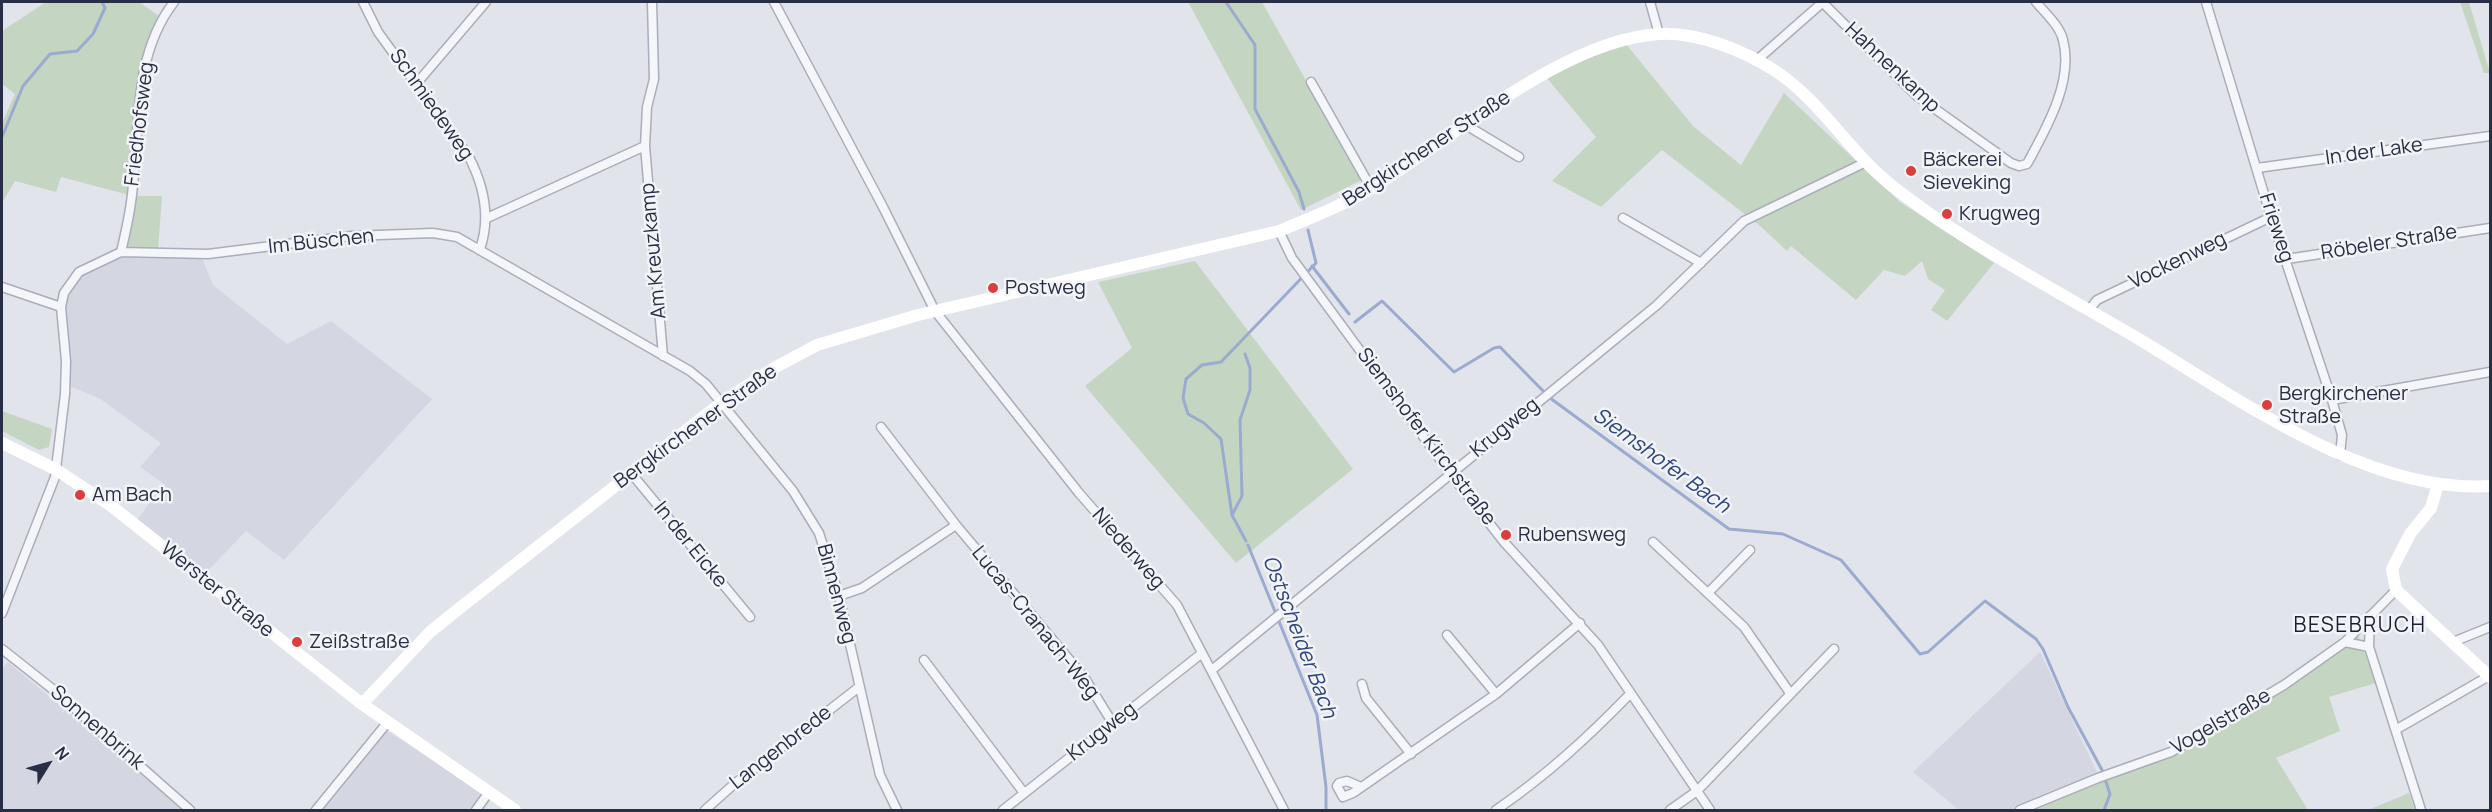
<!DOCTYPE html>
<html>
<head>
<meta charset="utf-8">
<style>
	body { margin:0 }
	#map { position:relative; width:2492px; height:812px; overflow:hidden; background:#e2e4ec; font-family:Manrope,sans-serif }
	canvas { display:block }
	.frame { position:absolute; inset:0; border:3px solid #282e45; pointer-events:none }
	.north { position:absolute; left:18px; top:734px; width:60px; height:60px; -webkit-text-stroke:4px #f2f4f8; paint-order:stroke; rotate:53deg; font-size:16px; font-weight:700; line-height:24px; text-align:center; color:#282e45 }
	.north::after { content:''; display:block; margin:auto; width:21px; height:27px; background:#282e45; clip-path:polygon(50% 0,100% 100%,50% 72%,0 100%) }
</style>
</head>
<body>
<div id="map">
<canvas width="2492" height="812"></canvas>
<div class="frame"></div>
<div class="north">N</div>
</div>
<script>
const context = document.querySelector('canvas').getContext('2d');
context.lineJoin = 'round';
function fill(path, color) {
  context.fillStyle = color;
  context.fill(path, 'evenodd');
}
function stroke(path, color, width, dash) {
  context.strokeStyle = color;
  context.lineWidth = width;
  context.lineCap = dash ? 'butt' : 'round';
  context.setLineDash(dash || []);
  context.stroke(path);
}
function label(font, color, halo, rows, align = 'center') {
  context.font = font + ' Manrope,sans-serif';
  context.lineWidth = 5;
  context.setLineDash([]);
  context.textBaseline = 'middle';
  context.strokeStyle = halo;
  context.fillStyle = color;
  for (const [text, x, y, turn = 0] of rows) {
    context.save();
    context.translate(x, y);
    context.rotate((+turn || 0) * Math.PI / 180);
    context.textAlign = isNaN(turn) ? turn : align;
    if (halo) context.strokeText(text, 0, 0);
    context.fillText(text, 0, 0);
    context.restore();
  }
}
const built = new Path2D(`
	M 123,250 L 201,256 L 213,285 L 287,344 L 331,321 L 432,399 L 284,560 L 246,531 L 200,579 L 133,525 L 164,484 L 140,467 L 161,443 L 99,398 L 64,384 L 59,310 L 60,292 L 76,272 Z
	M 2,650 L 86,724 L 92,718 L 195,810 L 2,810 L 2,669 L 8,662 L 64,709 L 61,715 L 66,709 L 2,654 Z
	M 2040,652 L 2102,783 L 2037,810 L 1959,810 L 1913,772 Z
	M 380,726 L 482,793 L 470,810 L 312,810 Z`);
const green = new Path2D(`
	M 46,2 L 139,2 L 159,16 C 131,70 137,137 134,196 L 162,196 L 158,250 L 123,250 L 133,196 L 61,177 L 56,192 L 15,181 L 2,203 L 2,123 L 15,94 L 2,84 L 2,31 Z
	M 1188,2 L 1262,2 L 1362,180 L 1301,210 Z
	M 2460,2 L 2469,2 L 2490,73 L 2484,73 Z
	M 1626,44 L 1693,126 L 1741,165 L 1784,93 L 1900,202 L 1994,263 L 1947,321 L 1931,310 L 1945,290 L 1928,279 L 1922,261 L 1905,276 L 1884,270 L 1856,300 L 1791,246 L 1787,251 L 1760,226 L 1662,150 L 1601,207 L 1552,181 L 1596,137 L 1546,77 L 1567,66 Z
	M 1195,261 L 1353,469 L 1236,563 L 1085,386 L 1132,348 L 1098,282 Z
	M 2,411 L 52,429 L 49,447 L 39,450 L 2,431 Z
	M 2356,629 L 2376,683 L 2329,697 L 2340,731 L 2276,758 L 2308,810 L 2037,810 L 2169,750 L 2281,684 Z
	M 2409,793 L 2415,810 L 2368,810 Z`);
const stream = new Path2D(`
	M 1226,2 L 1255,45 L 1255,109 L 1299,192 L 1304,209
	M 2,137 L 23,86 L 50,54 L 77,51 L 93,34 L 105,8 L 102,2
	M 1312,266 L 1349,314
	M 1355,322 L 1382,301 L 1454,372 L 1494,348 L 1500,347 L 1550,398 L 1729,529 L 1783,534 L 1841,560 L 1920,654 L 1928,652 L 1985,601 L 2036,639 L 2043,649 L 2068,707 L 2102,770 L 2110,794 L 2104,810
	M 1232,515 L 1242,496 L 1240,420 L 1250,390 L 1250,368 L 1245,354
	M 1246,541 L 1232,515 L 1221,439 L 1204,423 L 1188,414 L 1183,398 L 1186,379 L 1202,365 L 1221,362 L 1316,263 L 1308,230
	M 1248,545 L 1317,715 L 1326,787 L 1326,810`);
const street = new Path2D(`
	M 363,2 L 378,32 L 469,157 C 484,186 491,217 480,249
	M 652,2 L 654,79 L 647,107 L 645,146 L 663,356
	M 774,2 L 883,207 L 935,311 L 1079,493 L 1177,605 L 1284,810
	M 1650,2 L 1659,34
	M 1822,2 L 1917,96 L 2011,163 L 2019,166 L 2027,164 C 2046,129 2074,81 2063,40 C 2060,26 2045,13 2036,2
	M 2206,2 L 2271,217 L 2332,400 L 2342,435 L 2340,455
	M 1757,60 L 1823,2
	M 1311,82 L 1371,188
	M 417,83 L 486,2
	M 1466,125 L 1519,157
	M 2257,168 L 2490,136
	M 487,218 L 645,146
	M 1623,218 L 1701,263
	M 1279,231 L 1292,258 L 1450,473 L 1504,542 L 1598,645 L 1710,810
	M 121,252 C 125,235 129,218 131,202 C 141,135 130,59 174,2
	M 2287,259 L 2490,228
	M 2,287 L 61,307
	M 2089,310 L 2097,300 L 2271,217
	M 2332,400 L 2490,372
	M 881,427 L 956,525 L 1084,677 L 1112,722
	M 631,473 L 750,617
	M 1653,542 L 1744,627 L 1790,693
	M 1708,593 L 1750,550
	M 839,596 L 862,588 L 956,525
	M 2,613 L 55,477 L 65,394 L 66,361 L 61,307 L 64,293 L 79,272 L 121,252 L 208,254 L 351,236 L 433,233 L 457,237 L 690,371 L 706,384 L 793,491 L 819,533 L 839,596 L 880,775 L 897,810
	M 1447,635 L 1496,694
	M 2345,642 L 2369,647 L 2421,810
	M 2453,642 L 2490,627
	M 2369,647 L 2370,616
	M 2,649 L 55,691 L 190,810
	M 924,660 L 1024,793
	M 1213,669 L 1657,305 L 1744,221 L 1866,162
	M 1362,684 L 1366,698 L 1411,754
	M 2397,729 L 2489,676
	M 1361,787 L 1347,781 L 1339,783 L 1337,786 L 1343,797 L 1353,793 L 1496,694 L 1580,623
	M 316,810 L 387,723
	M 476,810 L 489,792
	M 705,810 L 733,785 L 859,687
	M 1003,810 L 1201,654
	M 1496,810 C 1547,775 1587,738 1630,694
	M 1670,810 L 1697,791 L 1834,649
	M 2020,810 L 2098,778 L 2171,752 L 2284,685 L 2345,642 L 2396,590`);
const secondary = new Path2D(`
	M 2,443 L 55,469 L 110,505 L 362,704 L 515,810
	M 2438,484 L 2431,508 L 2410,534 L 2392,569 L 2396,590 L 2490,677
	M 362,704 L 430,632 L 461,607 L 721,403 L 774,368 L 817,345 L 918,315 L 1279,231 C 1311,218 1341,206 1370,189 C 1453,139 1561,40 1659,34 C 1698,32 1742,50 1774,70 C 1811,94 1837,132 1867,163 C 1886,183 1908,198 1930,214 C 1995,258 2065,296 2132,335 C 2237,397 2365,494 2490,486`);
const markers = [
	[1911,171,6,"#db3e3c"],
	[1947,214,6,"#db3e3c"],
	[993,288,6,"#db3e3c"],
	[2267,405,6,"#db3e3c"],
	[80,495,6,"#db3e3c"],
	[1506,535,6,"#db3e3c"],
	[297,642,6,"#db3e3c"]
];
const streetNames = [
	["Hahnenkamp",1892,68,43],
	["Schmiedeweg",431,105,55],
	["Friedhofsweg",140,124,-83],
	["Bergkirchener Straße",1427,149,-33],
	["In der Lake",2374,152,-8],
	["Frieweg",2276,228,72],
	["Im Büschen",321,242,-6],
	["Röbeler Straße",2389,243,-9],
	["Am Kreuzkamp",654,251,-95],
	["Vockenweg",2178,261,-26],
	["Bergkirchener Straße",696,427,-36],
	["Krugweg",1505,428,-39],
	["Siemshofer Kirchstraße",1426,437,53],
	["In der Eicke",690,545,51],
	["Niederweg",1128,549,49],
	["Werster Straße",217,590,39],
	["Binnenweg",836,594,75],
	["Lucas-Cranach-Weg",1035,623,51],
	["Vogelstraße",2221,722,-30],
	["Sonnenbrink",97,728,41],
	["Krugweg",1102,732,-38],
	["Langenbrede",781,748,-38]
];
const poiNames = [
	["Bäckerei",1923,160],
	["Sieveking",1923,183],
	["Krugweg",1959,214],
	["Postweg",1005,288],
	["Bergkirchener",2279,394],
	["Straße",2279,417],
	["Am Bach",92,495],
	["Rubensweg",1518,535],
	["Zeißstraße",309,642]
];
const waterNames = [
	["Siemshofer Bach",1661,461,36],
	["Ostscheider Bach",1299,637,69]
];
const neighbourhoodNames = [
	["BESEBRUCH",2360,626]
];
fill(built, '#d4d6e1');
fill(green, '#c4d6c2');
stroke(stream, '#9aabcf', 3);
stroke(street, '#aaadba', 11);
stroke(street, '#f5f6f9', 8);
stroke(secondary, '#fff', 12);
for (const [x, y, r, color] of markers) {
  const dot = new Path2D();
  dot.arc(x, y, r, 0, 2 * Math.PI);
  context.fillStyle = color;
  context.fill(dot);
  stroke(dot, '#f2f4f8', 2);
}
label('20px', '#282e45', '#f2f4f8', streetNames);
label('20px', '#282e45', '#f2f4f8', poiNames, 'left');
label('italic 21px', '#2e457d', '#f2f4f8', waterNames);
context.letterSpacing = '1.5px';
label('21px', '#1a1f36', '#f2f4f8', neighbourhoodNames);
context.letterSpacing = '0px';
</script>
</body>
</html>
